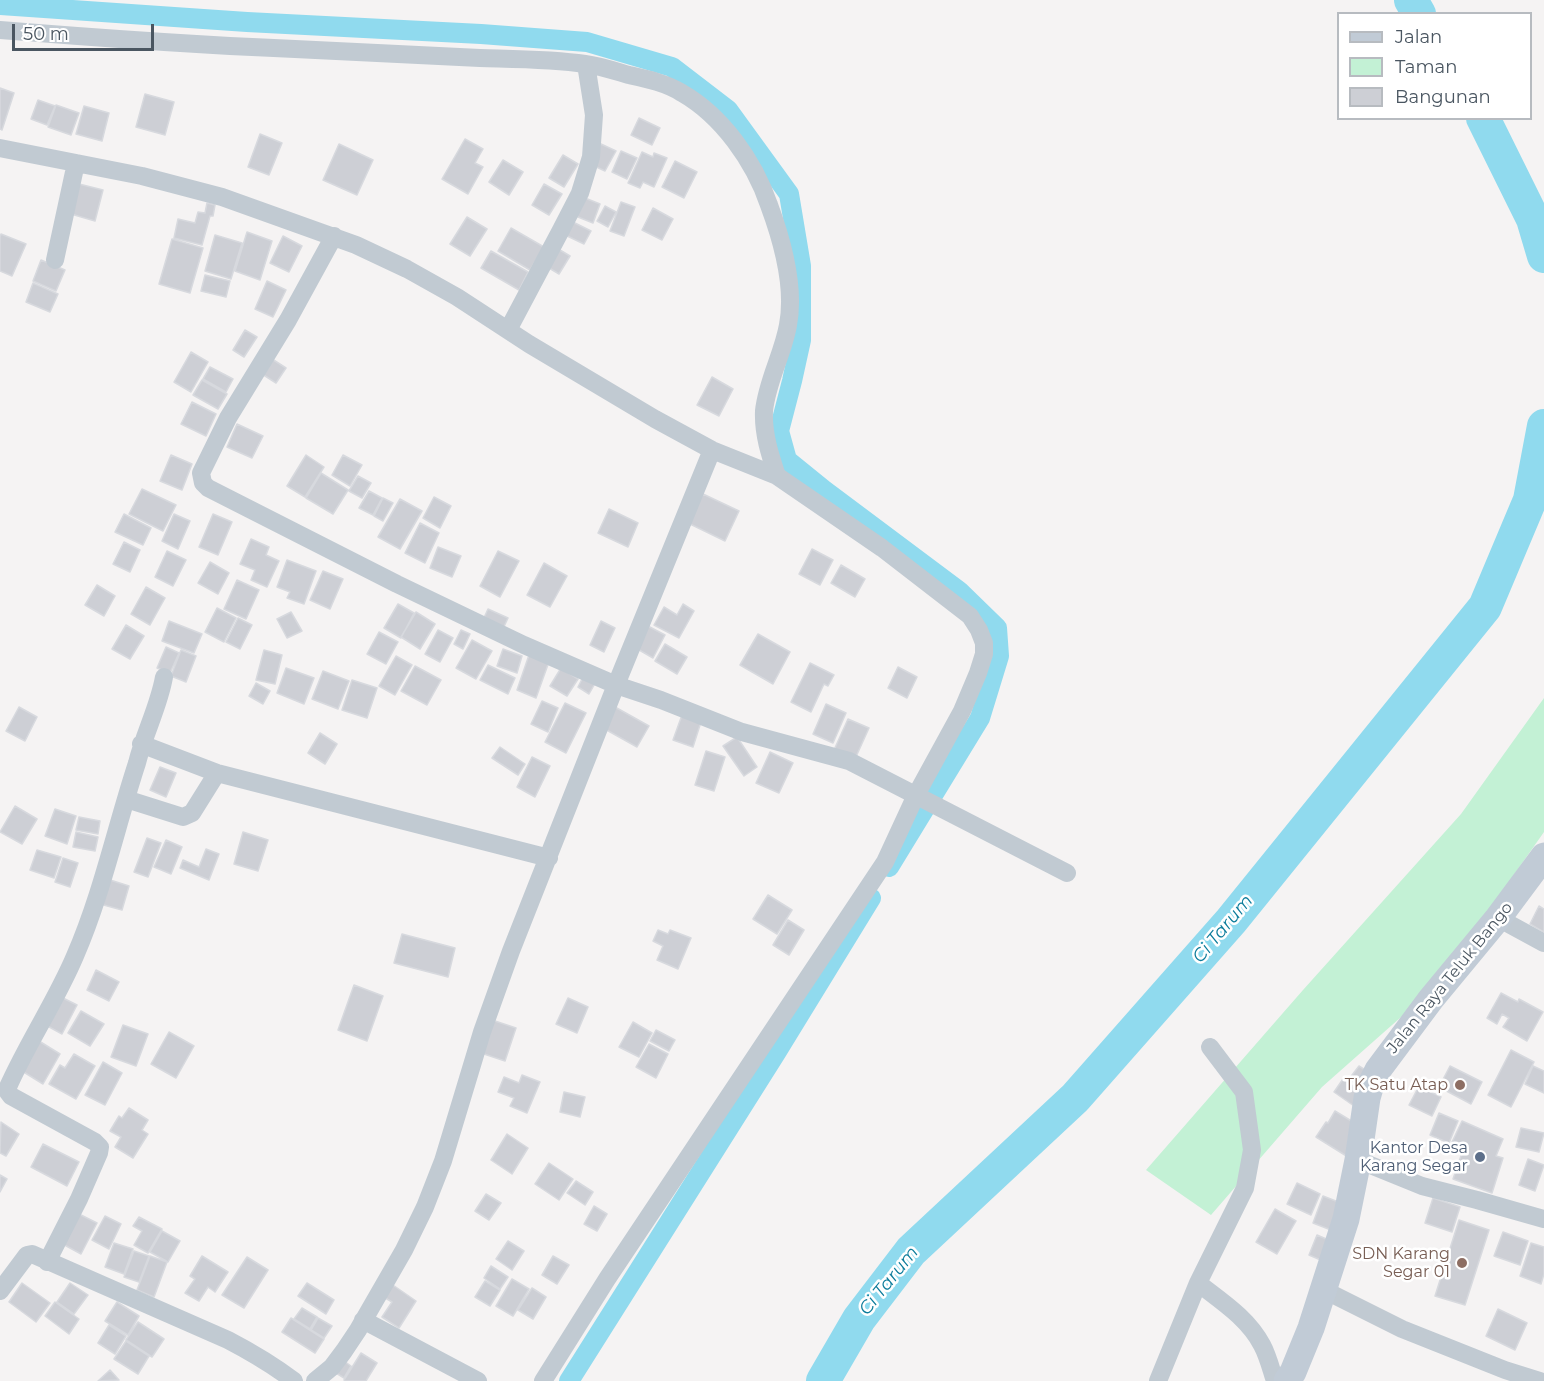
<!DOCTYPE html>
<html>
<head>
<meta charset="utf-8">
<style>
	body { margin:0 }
	#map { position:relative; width:1544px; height:1381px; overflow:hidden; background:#f5f3f3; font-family:Montserrat,sans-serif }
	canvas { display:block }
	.legend { position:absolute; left:1337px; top:12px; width:195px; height:108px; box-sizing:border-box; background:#fff; border:2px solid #b7bbc0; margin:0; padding:8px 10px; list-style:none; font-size:18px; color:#4a5661 }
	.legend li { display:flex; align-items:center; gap:12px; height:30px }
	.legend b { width:30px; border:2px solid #b7bbc0 }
	.scale { position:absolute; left:12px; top:24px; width:142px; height:27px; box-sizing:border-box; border:3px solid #4a5661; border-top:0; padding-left:8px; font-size:18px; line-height:21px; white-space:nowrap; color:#4a5661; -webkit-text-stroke:4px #fff; paint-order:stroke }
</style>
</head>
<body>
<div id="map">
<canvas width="1544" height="1381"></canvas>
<ul class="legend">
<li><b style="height:8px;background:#c1cbd6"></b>Jalan</li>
<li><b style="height:16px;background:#c3f1d5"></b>Taman</li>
<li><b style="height:16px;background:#cdcfd5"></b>Bangunan</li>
</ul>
<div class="scale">50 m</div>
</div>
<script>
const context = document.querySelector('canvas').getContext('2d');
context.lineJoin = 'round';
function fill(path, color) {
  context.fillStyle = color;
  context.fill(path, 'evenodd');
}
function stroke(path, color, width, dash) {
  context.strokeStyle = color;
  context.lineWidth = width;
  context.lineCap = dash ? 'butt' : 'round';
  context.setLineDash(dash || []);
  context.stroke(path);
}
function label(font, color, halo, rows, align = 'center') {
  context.font = font + ' Montserrat,sans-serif';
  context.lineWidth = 5;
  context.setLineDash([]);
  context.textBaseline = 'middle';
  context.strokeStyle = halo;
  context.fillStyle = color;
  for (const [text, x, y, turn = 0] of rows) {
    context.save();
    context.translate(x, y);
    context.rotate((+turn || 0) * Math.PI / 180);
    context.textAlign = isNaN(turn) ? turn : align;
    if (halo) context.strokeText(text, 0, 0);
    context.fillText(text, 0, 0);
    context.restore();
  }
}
const green = new Path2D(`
	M 1544,698 L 1544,832 L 1435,987 L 1322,1087 L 1211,1215 L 1146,1170 L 1303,990 L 1461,814 Z`);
const canal = new Path2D(`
	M 0,5 L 247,22 L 481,34 L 587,42 L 672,67 L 728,110 L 789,194 L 801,266 L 801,340 L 792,381 L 779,431 L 787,460 L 824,490 L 959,591 L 997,628 L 999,656 L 980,718 L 889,867
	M 569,1381 L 776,1053 L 871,898`);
const river = new Path2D(`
	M 1411,0 L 1419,14
	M 1483,118 L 1533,219 L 1544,256
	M 823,1381 L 859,1319 L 911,1251 L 1075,1098 L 1231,921 L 1485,607 L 1530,500 L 1544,426`);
const building = new Path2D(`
	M 0,88 L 14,93 L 2,130 L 0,129 Z
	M 145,94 L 174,102 L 165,135 L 136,127 Z
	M 38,100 L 55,106 L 47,125 L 31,119 Z
	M 56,105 L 79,113 L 71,135 L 48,127 Z
	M 84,106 L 109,113 L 102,141 L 76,134 Z
	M 639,118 L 660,128 L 652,145 L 631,135 Z
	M 260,134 L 282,143 L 269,175 L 248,167 Z
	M 465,139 L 483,149 L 475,163 L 483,167 L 468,194 L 442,179 Z
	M 339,144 L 373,160 L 357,195 L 323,180 Z
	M 601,144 L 616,151 L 605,171 L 590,164 Z
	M 621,151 L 637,158 L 627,179 L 612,172 Z
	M 642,152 L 653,157 L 654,153 L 667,158 L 654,187 L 643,182 L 640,188 L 628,183 Z
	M 563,155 L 578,164 L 564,187 L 549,178 Z
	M 503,160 L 523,172 L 509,195 L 489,182 Z
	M 675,161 L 697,172 L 684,198 L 662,187 Z
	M 79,184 L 103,190 L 95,221 L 71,214 Z
	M 544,184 L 562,194 L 549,215 L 532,205 Z
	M 580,196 L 600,204 L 593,223 L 573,215 Z
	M 621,202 L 635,207 L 624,236 L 610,231 Z
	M 207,203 L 215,205 L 213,216 L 210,216 L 202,245 L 174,238 L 178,219 L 195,223 L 198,212 L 205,213 Z
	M 605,206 L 616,212 L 608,227 L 597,221 Z
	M 653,208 L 673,219 L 662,240 L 642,230 Z
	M 467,217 L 487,229 L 470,256 L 450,244 Z
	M 569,220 L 591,231 L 584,244 L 563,234 Z
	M 511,228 L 544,247 L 530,270 L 498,251 Z
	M 247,232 L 272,241 L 260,280 L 235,271 Z
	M 1,234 L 26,244 L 12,276 L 0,271 L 0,237 Z
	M 215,235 L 242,243 L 231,279 L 205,271 Z
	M 283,236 L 302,246 L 289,272 L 270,263 Z
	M 172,239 L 203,248 L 190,293 L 159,284 Z
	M 555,247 L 570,256 L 559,274 L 544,265 Z
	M 491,251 L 528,272 L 519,290 L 481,268 Z
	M 41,260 L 65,270 L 56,291 L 33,281 Z
	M 205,275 L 230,281 L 226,297 L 201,291 Z
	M 267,281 L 286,290 L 273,317 L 255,309 Z
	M 33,283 L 58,294 L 50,312 L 26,302 Z
	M 245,330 L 257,337 L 244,357 L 233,350 Z
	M 191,352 L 208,362 L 191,392 L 174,382 Z
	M 269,357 L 286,368 L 276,383 L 259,372 Z
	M 210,367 L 233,379 L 226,392 L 203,379 Z
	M 712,377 L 733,389 L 719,416 L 697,405 Z
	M 202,380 L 227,394 L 218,409 L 193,395 Z
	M 192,402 L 216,414 L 206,436 L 181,424 Z
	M 237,424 L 263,436 L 252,458 L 227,447 Z
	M 171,455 L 192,464 L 182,490 L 160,481 Z
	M 306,455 L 324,467 L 305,497 L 287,486 Z
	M 343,455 L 362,465 L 350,486 L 332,475 Z
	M 321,473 L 348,490 L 333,514 L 306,498 Z
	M 358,476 L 371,483 L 362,498 L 349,491 Z
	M 142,489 L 176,505 L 163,531 L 129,514 Z
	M 369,491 L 382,498 L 373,515 L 359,508 Z
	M 703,494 L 739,511 L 725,541 L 688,523 Z
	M 434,497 L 451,506 L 440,528 L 423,518 Z
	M 383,498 L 393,503 L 383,521 L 374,516 Z
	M 400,499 L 422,511 L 400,549 L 378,537 Z
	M 609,509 L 638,523 L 628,547 L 598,533 Z
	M 124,514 L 151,528 L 143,545 L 115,532 Z
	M 174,514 L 190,521 L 178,549 L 162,541 Z
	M 213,514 L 232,522 L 218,555 L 199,547 Z
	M 420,523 L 439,533 L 425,563 L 405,553 Z
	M 251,539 L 269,547 L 266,555 L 279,561 L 267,587 L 251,580 L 255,570 L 240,564 Z
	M 124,542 L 140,550 L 130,572 L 113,564 Z
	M 438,547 L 461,556 L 452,577 L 430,568 Z
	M 812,549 L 833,560 L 820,585 L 799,574 Z
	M 167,551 L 186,560 L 173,586 L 155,577 Z
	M 498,551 L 519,561 L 500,597 L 480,586 Z
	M 287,560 L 316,571 L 304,604 L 287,598 L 290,592 L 277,587 Z
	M 210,562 L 229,573 L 218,594 L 198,583 Z
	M 544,563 L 567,576 L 550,607 L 527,595 Z
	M 841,565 L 865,579 L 855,597 L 831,583 Z
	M 323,571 L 343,579 L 330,609 L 310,600 Z
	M 237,580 L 259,590 L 246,619 L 224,609 Z
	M 97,585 L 115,596 L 104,616 L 85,605 Z
	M 146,587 L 165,598 L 150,625 L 131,614 Z
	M 398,604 L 414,613 L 401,638 L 384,628 Z
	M 683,604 L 694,611 L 679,638 L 654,625 L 664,607 L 677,615 Z
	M 217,608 L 236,618 L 224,642 L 205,632 Z
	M 488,609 L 508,618 L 502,631 L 482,622 Z
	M 291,612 L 302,631 L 287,638 L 277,619 Z
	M 416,612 L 435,624 L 420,649 L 401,637 Z
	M 238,618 L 252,625 L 240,649 L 226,642 Z
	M 169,621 L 202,634 L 194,653 L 162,641 Z
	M 601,621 L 615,628 L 604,652 L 590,645 Z
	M 126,625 L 144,636 L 130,659 L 112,649 Z
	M 646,625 L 665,635 L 653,658 L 634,647 Z
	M 438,630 L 453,638 L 440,662 L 425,654 Z
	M 461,630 L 470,634 L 463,649 L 454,644 Z
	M 379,632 L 398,642 L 386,664 L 367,654 Z
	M 758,634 L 790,652 L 773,684 L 740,665 Z
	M 472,640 L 492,651 L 476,679 L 456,668 Z
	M 665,644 L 687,657 L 677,674 L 655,661 Z
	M 166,647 L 179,653 L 170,673 L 157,668 Z
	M 503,649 L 522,656 L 517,673 L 497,666 Z
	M 181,650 L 196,656 L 186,682 L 171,676 Z
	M 264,650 L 282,655 L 275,684 L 256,680 Z
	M 530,652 L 550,659 L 536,698 L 517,690 Z
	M 396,656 L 412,665 L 395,695 L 379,686 Z
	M 810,663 L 834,675 L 828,686 L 824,684 L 811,712 L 791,702 Z
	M 488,665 L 515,678 L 508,694 L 480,680 Z
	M 415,666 L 441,680 L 427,705 L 401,691 Z
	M 898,667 L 917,677 L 907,698 L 888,688 Z
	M 286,668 L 314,678 L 304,704 L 277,693 Z
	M 561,668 L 578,679 L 567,696 L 550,686 Z
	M 323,671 L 349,681 L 338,709 L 312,699 Z
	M 585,673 L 597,680 L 589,694 L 578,687 Z
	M 352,680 L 377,688 L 367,718 L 342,710 Z
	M 256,683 L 270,691 L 263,704 L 249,696 Z
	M 542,701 L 558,708 L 548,732 L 531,724 Z
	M 565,703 L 586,713 L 566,753 L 545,742 Z
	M 826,704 L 846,713 L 833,743 L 813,734 Z
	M 19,707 L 37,717 L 25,741 L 6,731 Z
	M 615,707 L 649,726 L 637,747 L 603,728 Z
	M 682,715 L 701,722 L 693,747 L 673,740 Z
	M 848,719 L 869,728 L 855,759 L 834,750 Z
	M 320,733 L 337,744 L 325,764 L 308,753 Z
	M 737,737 L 757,767 L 744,776 L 723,746 Z
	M 500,747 L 525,764 L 518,775 L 492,758 Z
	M 706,751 L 725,757 L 714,791 L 695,785 Z
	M 770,752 L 793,763 L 779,793 L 756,783 Z
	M 532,757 L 550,766 L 535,797 L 517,787 Z
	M 160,767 L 176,773 L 166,797 L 150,790 Z
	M 15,806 L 37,819 L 22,844 L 0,832 Z
	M 55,809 L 76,816 L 67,844 L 45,836 Z
	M 79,817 L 100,821 L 98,834 L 76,830 Z
	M 76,832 L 98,837 L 95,851 L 73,847 Z
	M 243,832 L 268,840 L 258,871 L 234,864 Z
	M 147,838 L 161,843 L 148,877 L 134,872 Z
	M 166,840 L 182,847 L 171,874 L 154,867 Z
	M 206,849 L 219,854 L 209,880 L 180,868 L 183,860 L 199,867 Z
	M 37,850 L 61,857 L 54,878 L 30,870 Z
	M 63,858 L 78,863 L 70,887 L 55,882 Z
	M 107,879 L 129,886 L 122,910 L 100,904 Z
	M 768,895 L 792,910 L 777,934 L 753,919 Z
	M 1539,906 L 1544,909 L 1544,932 L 1530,924 Z
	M 788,920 L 804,930 L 789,955 L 773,945 Z
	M 658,930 L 668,934 L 670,930 L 691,938 L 678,969 L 657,960 L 663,946 L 653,941 Z
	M 402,934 L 455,948 L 448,977 L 394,963 Z
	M 96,970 L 119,982 L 109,1001 L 87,990 Z
	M 354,985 L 383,996 L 367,1041 L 338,1030 Z
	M 1501,993 L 1518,1002 L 1519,999 L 1543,1012 L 1527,1041 L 1503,1027 L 1509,1018 L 1502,1014 L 1497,1024 L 1487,1018 Z
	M 57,995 L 77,1005 L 62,1034 L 42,1023 Z
	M 568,998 L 588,1007 L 577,1033 L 556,1024 Z
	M 81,1011 L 104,1024 L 90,1046 L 68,1033 Z
	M 489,1019 L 516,1028 L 505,1061 L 478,1052 Z
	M 633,1022 L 652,1033 L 639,1057 L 619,1047 Z
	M 123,1025 L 148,1034 L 136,1066 L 111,1057 Z
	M 656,1030 L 675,1040 L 669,1051 L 650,1041 Z
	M 169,1032 L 194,1046 L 176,1078 L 151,1064 Z
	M 39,1041 L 60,1054 L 43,1084 L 22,1071 Z
	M 649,1044 L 668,1054 L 656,1078 L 636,1067 Z
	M 1511,1050 L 1534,1062 L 1511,1107 L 1488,1095 Z
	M 74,1054 L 95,1066 L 76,1099 L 49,1084 L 60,1065 L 65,1068 Z
	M 103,1062 L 122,1073 L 105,1105 L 85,1095 Z
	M 1359,1066 L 1373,1075 L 1364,1088 L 1349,1079 Z
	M 1450,1066 L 1482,1082 L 1471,1104 L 1439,1087 Z
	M 1533,1066 L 1544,1071 L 1544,1093 L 1525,1084 Z
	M 522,1075 L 540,1082 L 527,1113 L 510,1106 L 514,1098 L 498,1092 L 504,1077 L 519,1083 Z
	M 1343,1079 L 1363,1093 L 1354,1106 L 1334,1092 Z
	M 1419,1086 L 1441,1097 L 1432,1116 L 1409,1105 Z
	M 564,1092 L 585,1097 L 580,1117 L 560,1112 Z
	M 129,1108 L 148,1120 L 142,1130 L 148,1134 L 133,1158 L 115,1147 L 121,1137 L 110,1131 L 119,1116 L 122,1118 Z
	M 1335,1111 L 1358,1125 L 1348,1157 L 1316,1137 L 1326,1122 L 1328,1123 Z
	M 1439,1113 L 1458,1121 L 1449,1143 L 1430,1135 Z
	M 1462,1121 L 1503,1139 L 1496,1156 L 1503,1158 L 1492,1193 L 1453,1179 L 1464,1147 L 1452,1142 Z
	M 1,1122 L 19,1134 L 6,1156 L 0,1153 Z
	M 1521,1128 L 1544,1133 L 1539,1152 L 1516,1147 Z
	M 507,1134 L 528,1148 L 512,1174 L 491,1160 Z
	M 43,1144 L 79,1162 L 67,1186 L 31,1167 Z
	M 1528,1159 L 1544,1165 L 1535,1191 L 1519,1185 Z
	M 549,1163 L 573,1179 L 559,1200 L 535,1184 Z
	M 0,1175 L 7,1179 L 0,1192 Z
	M 576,1181 L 593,1192 L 585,1205 L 567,1193 Z
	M 1297,1183 L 1320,1194 L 1311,1215 L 1287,1204 Z
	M 486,1194 L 501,1203 L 489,1220 L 475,1211 Z
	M 1323,1196 L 1341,1203 L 1331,1230 L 1313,1223 Z
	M 1433,1198 L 1460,1207 L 1452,1232 L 1425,1223 Z
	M 594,1206 L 607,1214 L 597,1231 L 584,1224 Z
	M 1275,1209 L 1296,1221 L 1277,1254 L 1256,1242 Z
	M 75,1212 L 97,1223 L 81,1254 L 59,1242 Z
	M 105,1216 L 121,1224 L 109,1249 L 92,1240 Z
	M 139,1217 L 162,1229 L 148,1253 L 134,1245 L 142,1231 L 133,1226 Z
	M 1459,1220 L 1489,1230 L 1465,1305 L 1435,1296 Z
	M 162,1231 L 180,1241 L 168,1262 L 150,1252 Z
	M 1503,1232 L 1528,1241 L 1520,1265 L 1494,1256 Z
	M 1317,1235 L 1331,1241 L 1323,1261 L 1309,1255 Z
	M 508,1241 L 524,1251 L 512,1270 L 496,1259 Z
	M 114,1243 L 133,1249 L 124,1274 L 105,1267 Z
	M 1531,1243 L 1544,1247 L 1544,1274 L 1541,1284 L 1520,1276 Z
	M 134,1251 L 149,1256 L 139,1282 L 124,1277 Z
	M 150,1256 L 167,1262 L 154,1297 L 137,1290 Z
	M 202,1256 L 228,1272 L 215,1292 L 208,1287 L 199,1301 L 185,1293 L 195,1279 L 190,1276 Z
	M 553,1256 L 569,1265 L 557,1284 L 542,1275 Z
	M 247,1257 L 268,1270 L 244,1308 L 222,1295 Z
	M 491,1266 L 508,1277 L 500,1289 L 484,1278 Z
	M 512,1279 L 529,1289 L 513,1316 L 496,1306 Z
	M 485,1281 L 500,1290 L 490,1306 L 475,1297 Z
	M 22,1283 L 50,1303 L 36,1322 L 9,1302 Z
	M 70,1283 L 88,1295 L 74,1314 L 57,1302 Z
	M 307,1283 L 334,1300 L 326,1314 L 298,1296 Z
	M 390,1283 L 416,1301 L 399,1328 L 382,1317 L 392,1302 L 382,1296 Z
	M 532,1288 L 546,1297 L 533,1319 L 518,1310 Z
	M 55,1302 L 79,1319 L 69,1334 L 45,1316 Z
	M 117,1302 L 139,1316 L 128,1335 L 105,1321 Z
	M 302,1308 L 317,1317 L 310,1329 L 294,1319 Z
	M 1498,1309 L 1527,1323 L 1515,1350 L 1486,1336 Z
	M 291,1318 L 324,1339 L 315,1353 L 282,1332 Z
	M 318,1318 L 332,1326 L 324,1338 L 311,1330 Z
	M 138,1322 L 164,1339 L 152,1357 L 126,1340 Z
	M 109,1325 L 126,1336 L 115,1354 L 98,1343 Z
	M 126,1341 L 149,1356 L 138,1374 L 114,1359 Z
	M 361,1353 L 377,1363 L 366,1381 L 345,1381 L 344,1380 Z
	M 344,1361 L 351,1366 L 344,1378 L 336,1373 Z
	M 110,1370 L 119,1380 L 98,1381 Z`);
const street = new Path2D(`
	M 0,30 C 98,38 197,45 295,49 C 357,52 418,55 480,58 C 514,59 552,59 585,64 C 600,66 615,71 629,75 C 647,79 666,83 682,93 C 722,116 754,161 769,205 C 782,240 795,288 788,325 C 783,354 767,381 764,411 C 763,434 770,455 777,476
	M 0,148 L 142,176 L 222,197 L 356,245 L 407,269 L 457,297 L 529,344 L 655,419 L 712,450 L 777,476 L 882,548 L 970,616 L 979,630 L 984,643 L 984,654 L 978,673 L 962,711 L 916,795 L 885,862 L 607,1279 L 543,1381
	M 334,236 L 288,320 L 228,418 L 201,473 L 203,483 L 208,488 L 397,584 L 524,645 L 616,685 L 661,700 L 742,732 L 849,761 L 1067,873
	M 55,260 L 76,163
	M 508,330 L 561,230 L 580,193 L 591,157 L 594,115 L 586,64
	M 141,744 L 217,773 L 549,858
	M 126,799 L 183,817 L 192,813 L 217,773
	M 1498,918 L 1544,943
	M 1358,1160 L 1422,1186 L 1477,1200 L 1544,1219
	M 47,1262 L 79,1199 L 99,1153 L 100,1147 L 95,1142 L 11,1096 L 8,1092 L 8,1087 C 28,1042 56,1001 75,956 C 102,894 116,827 137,763 C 144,734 159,706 164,677
	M 1198,1283 C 1221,1301 1248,1318 1262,1345 C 1268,1356 1271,1369 1275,1381
	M 1324,1290 L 1402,1329 L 1505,1370 L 1540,1381
	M 0,1291 L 27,1255 L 32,1254 L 228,1340 C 251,1352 273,1365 294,1381
	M 363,1320 L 478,1381
	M 315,1381 L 332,1367 L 344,1351 L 358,1330 L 404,1250 L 425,1207 L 443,1161 L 482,1032 L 511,951 L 616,685 L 712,450
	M 1158,1381 L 1198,1283 L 1245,1188 L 1252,1150 L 1244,1092 L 1210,1047`);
const secondary = new Path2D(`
	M 1287,1381 L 1293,1372 L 1311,1328 L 1346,1219 L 1358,1160 L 1367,1098 L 1371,1084 L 1378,1070 L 1431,999 L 1498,918 L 1544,856`);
const markers = [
	[1460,1085,6,"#8d6e63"],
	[1480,1157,6,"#5c6f8a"],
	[1462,1263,6,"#8d6e63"]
];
const streetNames = [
	["Jalan Raya Teluk Bango",1450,978,-51]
];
const educationNames = [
	["TK Satu Atap",1448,1085],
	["SDN Karang",1450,1254],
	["Segar 01",1450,1272]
];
const serviceNames = [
	["Kantor Desa",1468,1148],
	["Karang Segar",1468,1166]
];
const waterNames = [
	["Ci Tarum",1223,929,-50],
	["Ci Tarum",889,1281,-51]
];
fill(green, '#c3f1d5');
stroke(canal, '#90daee', 20);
stroke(river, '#90daee', 34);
fill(building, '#cdcfd5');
stroke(building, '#d7d9de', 1.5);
stroke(street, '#c1cad2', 18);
stroke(secondary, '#c1cbd6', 27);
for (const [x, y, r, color] of markers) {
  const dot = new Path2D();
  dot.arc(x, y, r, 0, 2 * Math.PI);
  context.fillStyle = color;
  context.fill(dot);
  stroke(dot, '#fff', 2);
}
label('16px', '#4a5661', '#fff', streetNames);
label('16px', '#785e54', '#fff', educationNames, 'right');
label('16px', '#4e5e75', '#fff', serviceNames, 'right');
label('italic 18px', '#0c7c9b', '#fff', waterNames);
</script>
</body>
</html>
